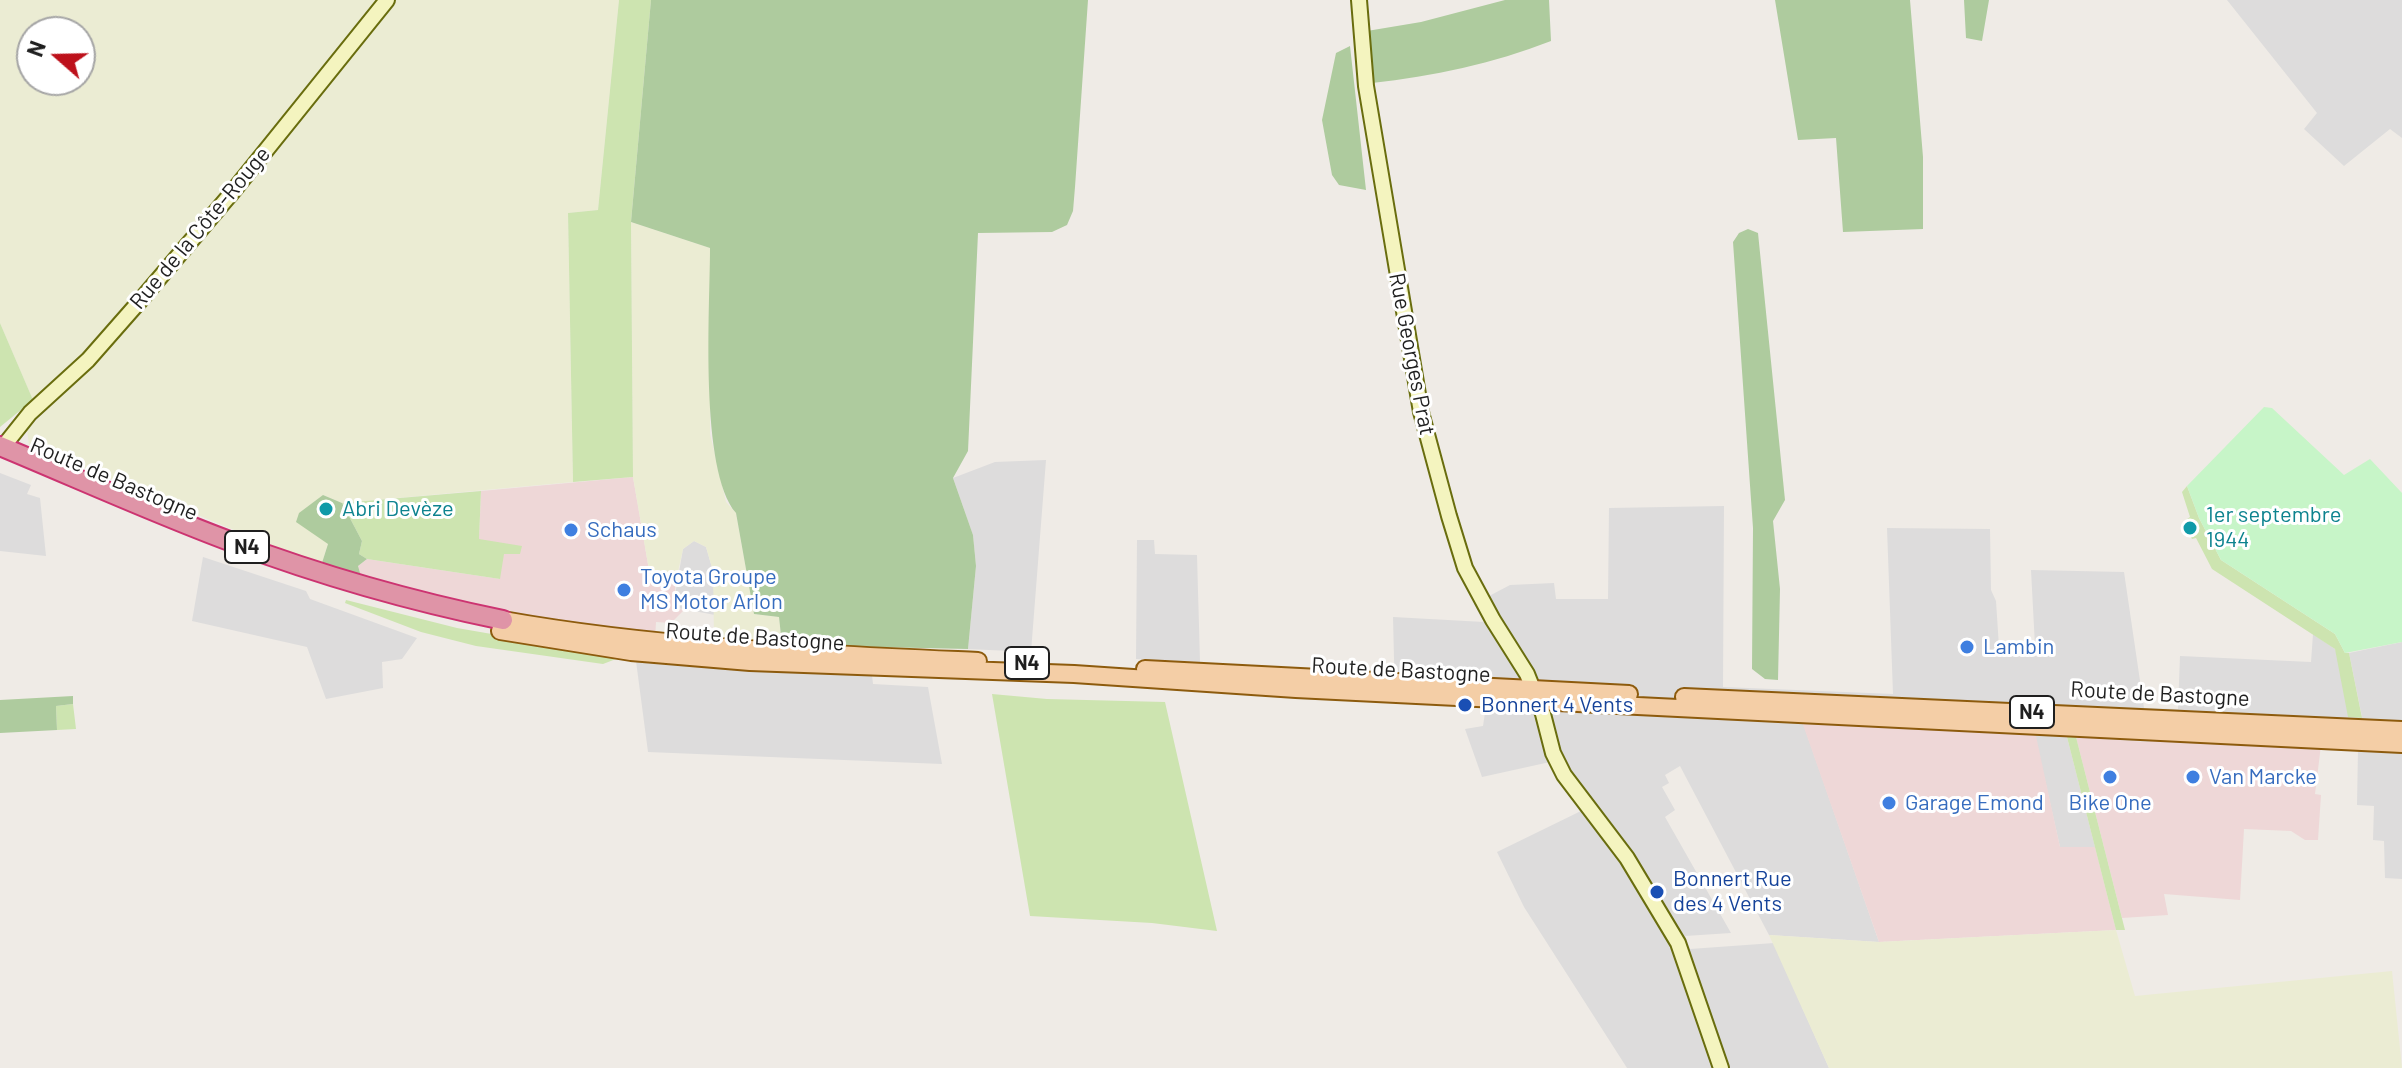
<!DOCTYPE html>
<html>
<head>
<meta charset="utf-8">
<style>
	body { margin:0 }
	#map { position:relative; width:2402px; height:1068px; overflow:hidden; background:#efebe6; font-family:Barlow,sans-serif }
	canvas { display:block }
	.north { position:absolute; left:16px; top:16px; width:80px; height:80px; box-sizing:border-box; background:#fff; border:2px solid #a5a5a5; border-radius:50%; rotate:290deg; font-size:22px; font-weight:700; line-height:32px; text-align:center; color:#1f1f1f }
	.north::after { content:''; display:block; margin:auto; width:28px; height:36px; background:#bd111b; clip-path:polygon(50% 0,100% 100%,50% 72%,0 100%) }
</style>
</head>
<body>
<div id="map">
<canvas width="2402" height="1068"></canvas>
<div class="north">N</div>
</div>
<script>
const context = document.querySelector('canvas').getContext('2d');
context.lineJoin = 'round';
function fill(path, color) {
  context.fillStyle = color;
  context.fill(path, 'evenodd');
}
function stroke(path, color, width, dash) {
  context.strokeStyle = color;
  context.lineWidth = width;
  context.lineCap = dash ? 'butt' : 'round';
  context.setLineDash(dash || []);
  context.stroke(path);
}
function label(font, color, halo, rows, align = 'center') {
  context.font = font + ' Barlow,sans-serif';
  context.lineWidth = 6;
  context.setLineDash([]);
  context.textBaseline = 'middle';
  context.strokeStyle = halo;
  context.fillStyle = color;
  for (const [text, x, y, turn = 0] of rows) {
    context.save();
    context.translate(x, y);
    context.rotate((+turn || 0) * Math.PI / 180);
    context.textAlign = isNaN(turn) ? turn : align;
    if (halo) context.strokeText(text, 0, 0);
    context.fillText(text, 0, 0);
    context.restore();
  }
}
const residential = new Path2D(`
	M 2227,0 L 2402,0 L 2402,138 L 2390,129 L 2344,166 L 2304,129 L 2317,113 Z
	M 1046,460 L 1031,652 L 968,649 L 976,566 L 973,535 L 953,478 L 995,462 Z
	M 0,473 L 31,485 L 27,494 L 40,498 L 46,556 L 0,551 Z
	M 1724,506 L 1723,687 L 1893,694 L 1887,528 L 1990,529 L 1991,590 L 1996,601 L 1999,647 L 2035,646 L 2031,570 L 2124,572 L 2144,708 L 2178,709 L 2180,656 L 2311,662 L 2313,634 L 2335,649 L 2362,717 L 2349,653 L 2402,642 L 2402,879 L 2385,878 L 2384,841 L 2373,840 L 2374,806 L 2357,805 L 2358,750 L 2351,750 L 2351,747 L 2164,738 L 2148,742 L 2067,737 L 2095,847 L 2060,847 L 2035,736 L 1802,720 L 1879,942 L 1769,935 L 1680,766 L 1665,775 L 1669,783 L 1662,787 L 1675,810 L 1665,817 L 1731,933 L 1685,936 L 1690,949 L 1774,943 L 1829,1068 L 1627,1068 L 1524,907 L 1497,852 L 1583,810 L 1550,762 L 1482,777 L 1465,729 L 1483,726 L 1486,706 L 1395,699 L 1393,617 L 1484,622 L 1474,604 L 1510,585 L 1554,583 L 1556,599 L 1608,599 L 1609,508 Z
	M 1137,540 L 1154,540 L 1155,554 L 1197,555 L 1200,662 L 1136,659 Z
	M 694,541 L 706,547 L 713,571 L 715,615 L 673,607 L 683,549 Z
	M 203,557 L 306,591 L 310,599 L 417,638 L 402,659 L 382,662 L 383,688 L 326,699 L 307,647 L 192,621 Z
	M 636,661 L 872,675 L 873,684 L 928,687 L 942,764 L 648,752 Z`);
const commercial = new Path2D(`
	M 633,477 L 649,570 L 653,579 L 676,581 L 673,608 L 684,610 L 671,623 L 656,622 L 655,642 L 545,628 L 504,611 L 361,576 L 358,566 L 367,559 L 500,579 L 479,539 L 481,491 Z
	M 1801,719 L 2016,731 L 2036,736 L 2060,847 L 2095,847 L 2116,930 L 1879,942 Z
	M 2076,737 L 2147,742 L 2164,738 L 2321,745 L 2315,794 L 2321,795 L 2318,840 L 2305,840 L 2291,831 L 2244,829 L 2240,900 L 2164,894 L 2168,915 L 2122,918 Z`);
const farmland = new Path2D(`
	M 0,0 L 383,0 L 121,318 L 33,400 L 0,323 ZM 32,32 L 80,32 L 80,80 L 32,80 Z
	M 393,0 L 619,0 L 598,210 L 568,213 L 573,482 L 342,503 L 323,495 L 328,544 L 321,566 L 29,445 L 27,430 L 85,372 Z
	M 631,222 L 710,248 L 710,434 L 726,502 L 736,513 L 754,614 L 779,617 L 782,645 L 731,644 L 714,637 L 713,571 L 706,547 L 694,541 L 683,549 L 676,581 L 653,579 L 649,570 L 633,477 Z
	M 2116,930 L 2135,996 L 2392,971 L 2402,1068 L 1829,1068 L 1769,935 L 1879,942 Z`);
const grass = new Path2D(`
	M 619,0 L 651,0 L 631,222 L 633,477 L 573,482 L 568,213 L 598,210 Z
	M 0,323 L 33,400 L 0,427 Z
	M 2187,486 L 2199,518 L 2221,560 L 2335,634 L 2345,653 L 2349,653 L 2362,718 L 2348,717 L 2335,649 L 2212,569 L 2196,538 L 2192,539 L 2183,522 L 2190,517 L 2182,492 Z
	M 481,491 L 479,539 L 522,546 L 520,554 L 504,554 L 500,579 L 367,559 L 359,554 L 362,541 L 342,503 Z
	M 346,600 L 457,628 L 613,655 L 616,659 L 603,664 L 476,646 L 421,632 L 345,603 Z
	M 992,694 L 1047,699 L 1165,702 L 1217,931 L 1152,923 L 1030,916 Z
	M 73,704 L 76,729 L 57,730 L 56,706 Z
	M 2067,737 L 2076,737 L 2125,930 L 2116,930 Z`);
const forest = new Path2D(`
	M 651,0 L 1088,0 L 1075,187 L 1073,211 L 1067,225 L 1052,232 L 978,233 L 968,451 L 953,478 L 973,535 L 976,566 L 968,649 L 782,645 L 779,617 L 754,614 L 736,513 C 699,470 710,309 710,248 L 631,222 Z
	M 1505,0 L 1549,0 L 1551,41 C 1493,64 1433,76 1372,83 L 1367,31 L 1421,22 Z
	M 1775,0 L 1910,0 L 1923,157 L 1923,229 L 1843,232 L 1836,138 L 1798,140 Z
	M 1964,0 L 1989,0 L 1982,41 L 1966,38 Z
	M 1350,46 L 1366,190 L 1339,185 L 1332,175 L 1322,120 L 1336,53 Z
	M 1748,229 L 1758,233 L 1785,500 L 1773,521 L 1780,589 L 1778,680 L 1765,679 L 1752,669 L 1753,528 L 1733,242 L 1739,233 Z
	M 323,495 L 342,503 L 362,541 L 359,554 L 367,559 L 358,566 L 361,576 L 321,566 L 328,544 L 296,522 L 299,513 Z
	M 73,696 L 73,704 L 56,706 L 57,730 L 0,733 L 0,700 Z`);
const park = new Path2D(`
	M 2264,407 L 2272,408 L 2344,475 L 2370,459 L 2402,493 L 2402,642 L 2345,653 L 2335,634 L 2221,560 L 2199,518 L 2187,486 Z`);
const secondary = new Path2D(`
	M 1359,0 L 1366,86 L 1421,412 L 1449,516 L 1465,568 L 1493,620 L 1527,674 L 1543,714 L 1553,753 L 1564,775 L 1627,858 L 1678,943 L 1721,1068
	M 3,447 L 30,413 L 88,360 L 139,302 L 230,195 L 387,0`);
const primary = new Path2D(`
	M 503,620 C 660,648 819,654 978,661
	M 500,631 L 631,652 L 750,662 L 1074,674 L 1296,689 L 2402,744
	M 1145,669 L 1629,694
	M 1684,697 L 2402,730`);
const highway = new Path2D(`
	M 0,446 C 77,478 154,513 232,542 C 320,575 410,601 503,620`);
const markers = [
	[326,509,8,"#0f9aa8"],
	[2190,528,8,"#0f9aa8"],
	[571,530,8,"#3f7fe0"],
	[624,590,8,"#3f7fe0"],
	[1967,647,8,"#3f7fe0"],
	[1465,705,8,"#1a4fb4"],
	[2110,777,8,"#3f7fe0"],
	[2193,777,8,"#3f7fe0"],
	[1889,803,8,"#3f7fe0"],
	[1657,892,8,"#1a4fb4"]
];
const shields = [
	[247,547,44],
	[1027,663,44],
	[2032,712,44]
];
const shieldNames = [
	["N4",247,547],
	["N4",1027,663],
	["N4",2032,712]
];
const streetNames = [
	["Rue de la Côte-Rouge",200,228,-50],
	["Rue Georges Prat",1412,354,79],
	["Route de Bastogne",114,479,23],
	["Route de Bastogne",755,637,4],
	["Route de Bastogne",1401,670,3],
	["Route de Bastogne",2160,694,3]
];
const cultureNames = [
	["Abri Devèze",342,509],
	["1er septembre",2206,515],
	["1944",2206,540]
];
const shopNames = [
	["Schaus",587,530],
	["Toyota Groupe",640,577],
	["MS Motor Arlon",640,602],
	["Lambin",1983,647],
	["Van Marcke",2209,777],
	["Garage Emond",1905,803],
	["Bike One",2110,803,"center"]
];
const transitNames = [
	["Bonnert 4 Vents",1481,705],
	["Bonnert Rue",1673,879],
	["des 4 Vents",1673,904]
];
fill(residential, '#dddcdc');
fill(commercial, '#eed7d7');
fill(farmland, '#ebecd3');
fill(grass, '#cde4b0');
fill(forest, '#aecb9e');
fill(park, '#c7f5c8');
stroke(secondary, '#696d0e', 18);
stroke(primary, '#8d5b0d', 20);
stroke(highway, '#cc3471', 22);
stroke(secondary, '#f4f4bf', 14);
stroke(primary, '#f4cea6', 16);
stroke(highway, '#df94a7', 18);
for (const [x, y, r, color] of markers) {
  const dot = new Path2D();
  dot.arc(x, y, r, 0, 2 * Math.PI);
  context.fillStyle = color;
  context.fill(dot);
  stroke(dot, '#fff', 3);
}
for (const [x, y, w] of shields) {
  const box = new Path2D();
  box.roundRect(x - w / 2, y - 16, w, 32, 6);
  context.fillStyle = '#fff';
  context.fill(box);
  stroke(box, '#1f1f1f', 2);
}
label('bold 20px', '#1f1f1f', null, shieldNames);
label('22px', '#1f1f1f', '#fff', streetNames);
label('22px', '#0d838f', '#fff', cultureNames, 'left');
label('22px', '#366cbe', '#fff', shopNames, 'left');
label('22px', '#164399', '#fff', transitNames, 'left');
</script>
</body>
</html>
